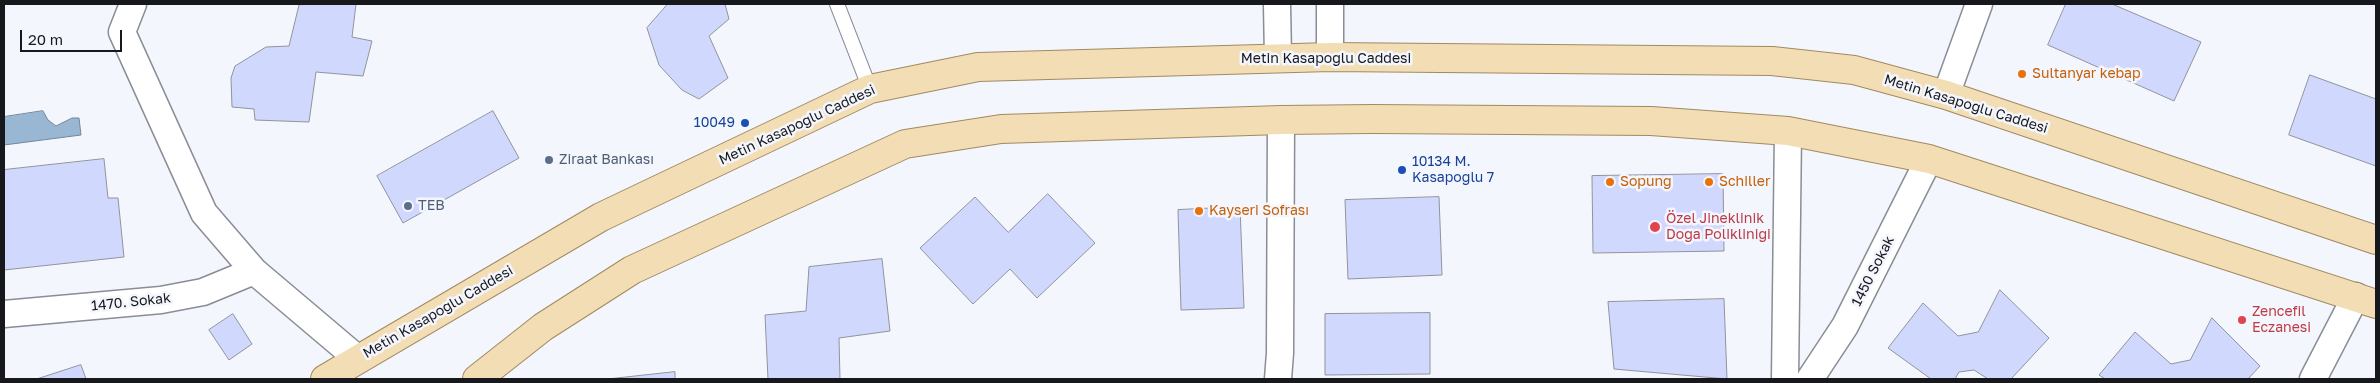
<!DOCTYPE html>
<html>
<head>
<meta charset="utf-8">
<style>
	body { margin:0 }
	#map { position:relative; width:2380px; height:383px; overflow:hidden; background:#f4f6fe; font-family:"Golos Text",sans-serif }
	canvas { display:block }
	.frame { position:absolute; inset:0; border:5px solid #17181b; pointer-events:none }
	.scale { position:absolute; left:20px; top:30px; width:102px; height:22px; box-sizing:border-box; border:2px solid #17181b; border-top:0; padding-left:6px; font-size:15px; line-height:18px; white-space:nowrap; color:#17181b; -webkit-text-stroke:4px #f4f6fe; paint-order:stroke }
</style>
</head>
<body>
<div id="map">
<canvas width="2380" height="383"></canvas>
<div class="frame"></div>
<div class="scale">20 m</div>
</div>
<script>
const context = document.querySelector('canvas').getContext('2d');
context.lineJoin = 'round';
function fill(path, color) {
  context.fillStyle = color;
  context.fill(path, 'evenodd');
}
function stroke(path, color, width, dash) {
  context.strokeStyle = color;
  context.lineWidth = width;
  context.lineCap = dash ? 'butt' : 'round';
  context.setLineDash(dash || []);
  context.stroke(path);
}
function label(font, color, halo, rows, align = 'center') {
  context.font = font + ' "Golos Text",sans-serif';
  context.lineWidth = 5;
  context.setLineDash([]);
  context.textBaseline = 'middle';
  context.strokeStyle = halo;
  context.fillStyle = color;
  for (const [text, x, y, turn = 0] of rows) {
    context.save();
    context.translate(x, y);
    context.rotate((+turn || 0) * Math.PI / 180);
    context.textAlign = isNaN(turn) ? turn : align;
    if (halo) context.strokeText(text, 0, 0);
    context.fillText(text, 0, 0);
    context.restore();
  }
}
const water = new Path2D(`
	M 43,111 L 48,120 L 56,126 L 72,118 L 79,118 L 81,135 L 4,145 L 4,117 Z`);
const building = new Path2D(`
	M 356,4 L 352,37 L 372,41 L 363,76 L 316,72 L 309,122 L 255,120 L 254,109 L 232,107 L 231,78 L 235,66 L 266,47 L 289,46 L 299,5 Z
	M 668,4 L 725,4 L 729,19 L 709,36 L 728,78 L 699,99 L 682,90 L 659,65 L 647,28 Z
	M 2066,4 L 2112,4 L 2201,42 L 2174,101 L 2048,45 Z
	M 2310,75 L 2376,99 L 2376,166 L 2289,135 Z
	M 493,111 L 519,158 L 403,223 L 377,176 Z
	M 104,159 L 108,198 L 118,198 L 124,257 L 4,270 L 4,170 Z
	M 1723,174 L 1724,251 L 1593,253 L 1592,176 Z
	M 1048,194 L 1095,243 L 1037,298 L 1010,269 L 973,304 L 920,248 L 975,197 L 1008,232 Z
	M 1439,197 L 1442,275 L 1348,279 L 1345,200 Z
	M 1240,207 L 1244,308 L 1181,310 L 1178,210 Z
	M 882,259 L 890,331 L 839,338 L 840,379 L 768,379 L 765,315 L 806,311 L 809,267 Z
	M 2000,290 L 2049,338 L 2011,379 L 1988,379 L 1974,370 L 1959,372 L 1955,379 L 1931,379 L 1888,348 L 1923,303 L 1958,336 L 1978,332 Z
	M 1724,299 L 1727,379 L 1614,369 L 1608,302 Z
	M 1430,313 L 1430,374 L 1325,375 L 1325,314 Z
	M 233,314 L 252,344 L 229,360 L 209,330 Z
	M 2212,318 L 2260,366 L 2248,379 L 2105,379 L 2099,375 L 2135,332 L 2171,364 L 2190,360 Z
	M 81,365 L 86,379 L 37,379 Z
	M 675,372 L 675,379 L 608,379 Z`);
const lane = new Path2D(`
	M 837,4 L 870,89`);
const street = new Path2D(`
	M 133,4 L 122,32 L 204,213 L 254,271 L 358,359
	M 1277,4 L 1278,58
	M 1330,4 L 1330,57
	M 1946,95 L 1979,4
	M 4,314 L 161,300 L 203,292 L 254,271
	M 1278,379 L 1280,353 L 1281,120
	M 1785,379 L 1788,131
	M 1810,379 L 1845,326 L 1929,159
	M 2313,379 L 2356,296`);
const primary = new Path2D(`
	M 325,379 L 601,217 L 870,89 L 978,67 L 1330,57 L 1772,61 L 1854,70 L 1946,95 L 2376,240
	M 477,379 L 543,327 L 632,270 L 905,144 L 1001,129 L 1281,120 L 1372,119 L 1651,121 L 1788,131 L 1929,159 L 2376,304`);
const markers = [
	[2022,74,5,"#e8710a"],
	[745,123,5,"#1a4fb4"],
	[549,160,5,"#5c6f8a"],
	[1402,170,5,"#1a4fb4"],
	[1610,182,5,"#e8710a"],
	[1709,182,5,"#e8710a"],
	[408,206,5,"#5c6f8a"],
	[1199,211,5,"#e8710a"],
	[1655,227,6,"#e0444e"],
	[2242,320,5,"#e0444e"]
];
const streetNames = [
	["Metin Kasapoğlu Caddesi",1326,59],
	["Metin Kasapoğlu Caddesi",1966,104,17],
	["Metin Kasapoğlu Caddesi",797,125,-25],
	["1450 Sokak",1873,271,-63],
	["1470. Sokak",131,302,-6],
	["Metin Kasapoğlu Caddesi",438,312,-30]
];
const foodNames = [
	["Sultanyar kebap",2032,74],
	["Sopung",1620,182],
	["Schiller",1719,182],
	["Kayseri Sofrası",1209,211]
];
const transitNames = [
	["10049",735,123],
	["10134 M.",1412,162,"left"],
	["Kasapoğlu 7",1412,178,"left"]
];
const serviceNames = [
	["Ziraat Bankası",559,160],
	["TEB",418,206]
];
const healthNames = [
	["Özel Jineklinik",1666,219],
	["Doğa Polikliniği",1666,235],
	["Zencefil",2252,312],
	["Eczanesi",2252,328]
];
fill(water, '#99b7d2');
stroke(water, '#72879b', 1);
fill(building, '#d0d9fd');
stroke(building, '#90939c', 1);
stroke(lane, '#8a8c96', 16);
stroke(street, '#8a8c96', 29);
stroke(primary, '#a18a5f', 30);
stroke(lane, '#fff', 14);
stroke(street, '#fff', 26);
stroke(primary, '#f3ddb5', 28);
for (const [x, y, r, color] of markers) {
  const dot = new Path2D();
  dot.arc(x, y, r, 0, 2 * Math.PI);
  context.fillStyle = color;
  context.fill(dot);
  stroke(dot, '#f4f6fe', 2);
}
label('14px', '#17181b', '#f4f6fe', streetNames);
label('14px', '#c56008', '#f4f6fe', foodNames, 'left');
label('14px', '#164399', '#f4f6fe', transitNames, 'right');
label('14px', '#4e5e75', '#f4f6fe', serviceNames, 'left');
label('14px', '#be3a42', '#f4f6fe', healthNames, 'left');
</script>
</body>
</html>
